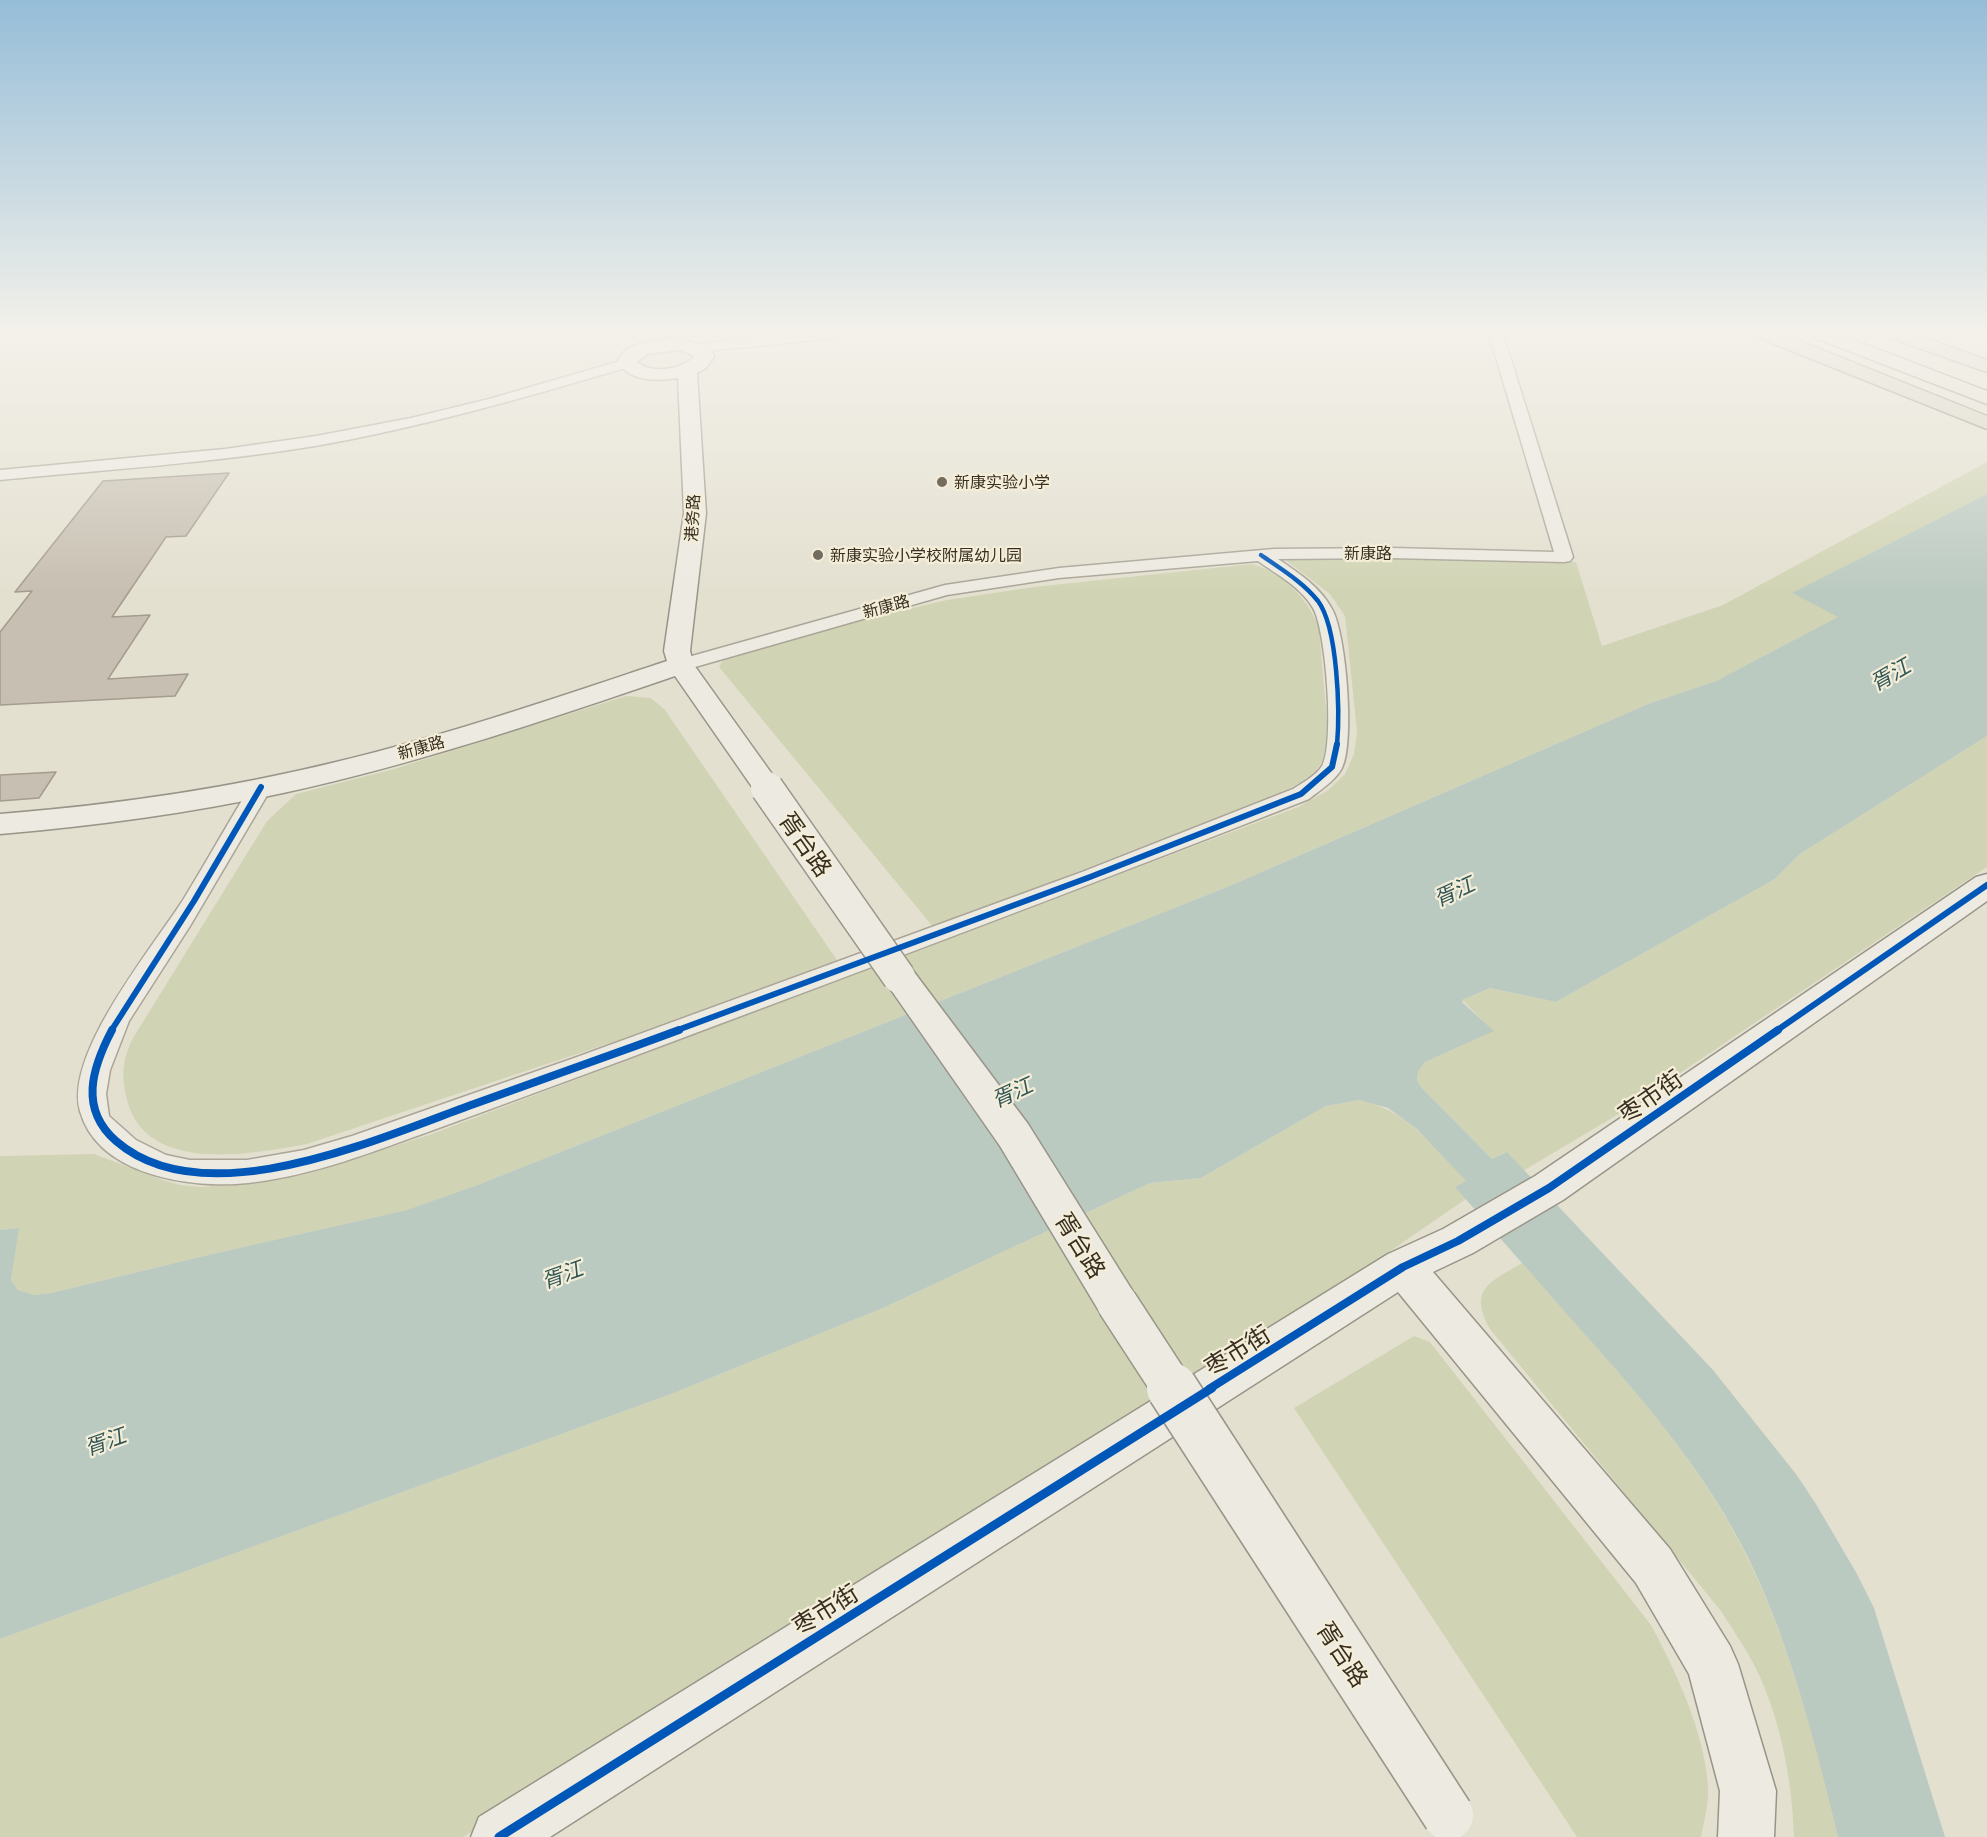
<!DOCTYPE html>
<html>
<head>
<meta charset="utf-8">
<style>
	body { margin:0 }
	canvas { display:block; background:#e4e0d0 }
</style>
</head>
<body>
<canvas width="1987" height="1837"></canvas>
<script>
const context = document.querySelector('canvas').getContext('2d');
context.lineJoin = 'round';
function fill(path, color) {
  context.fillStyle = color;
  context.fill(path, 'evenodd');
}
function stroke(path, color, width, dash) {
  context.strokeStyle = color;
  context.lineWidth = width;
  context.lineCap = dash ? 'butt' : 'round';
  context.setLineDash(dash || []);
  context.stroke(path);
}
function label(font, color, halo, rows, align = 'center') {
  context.font = font + ' Georgia,"Noto Sans SC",serif';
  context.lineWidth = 4.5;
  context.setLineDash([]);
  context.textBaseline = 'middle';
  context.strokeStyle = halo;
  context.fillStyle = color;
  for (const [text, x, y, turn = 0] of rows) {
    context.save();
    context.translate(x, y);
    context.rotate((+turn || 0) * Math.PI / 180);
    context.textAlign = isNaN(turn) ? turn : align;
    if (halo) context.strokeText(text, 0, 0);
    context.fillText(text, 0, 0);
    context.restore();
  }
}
const green = new Path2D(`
	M 1987,462 L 1987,494 L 1793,593 L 1839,617 L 1716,681 L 1648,704 L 1227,887 L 480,1184 L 408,1210 L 208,1255 L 51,1293 L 33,1295 L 18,1290 L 11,1280 L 18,1228 L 0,1230 L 0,1156 L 94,1154 L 163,1180 L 180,1185 L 202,1187 L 250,1183 L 307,1174 L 429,1135 L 1298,807 L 1327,791 L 1345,774 L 1354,754 L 1357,732 L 1345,616 L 1330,594 L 1284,559 L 1387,557 L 1576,562 L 1602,646 L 1723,605 Z
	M 1252,564 C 1283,573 1308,598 1319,628 L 1329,744 C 1323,770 1309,778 1286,790 L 934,928 L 719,667 C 725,653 740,650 754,645 L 947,600 L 1034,587 Z
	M 626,696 L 651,698 L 665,710 L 837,960 L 613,1042 L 307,1144 C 252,1154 146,1175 127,1100 C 121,1076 122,1060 133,1038 L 267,821 L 296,794 L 394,769 Z
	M 1987,736 L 1987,867 L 1622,1112 L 1523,1171 L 1507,1152 L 1492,1159 L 1421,1087 L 1417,1080 L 1418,1072 L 1425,1062 L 1493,1031 L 1462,1000 L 1490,988 L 1556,1002 L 1775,879 L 1800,854 Z
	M 1359,1100 C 1408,1110 1434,1147 1467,1181 L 1455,1187 L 1466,1199 L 1142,1422 L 463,1837 L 0,1837 L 0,1639 L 671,1394 L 883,1308 L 1150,1183 L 1201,1178 L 1326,1106 Z
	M 1522,1263 C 1601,1352 1685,1438 1741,1545 C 1787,1633 1815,1740 1838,1837 L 1794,1837 C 1792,1782 1782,1726 1759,1675 C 1749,1653 1734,1632 1721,1611 L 1490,1329 C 1468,1289 1490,1282 1522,1263 Z
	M 1414,1336 L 1430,1342 L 1651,1625 C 1676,1671 1705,1734 1708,1786 C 1709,1804 1704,1820 1701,1837 L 1577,1837 L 1294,1408 Z`);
const water = new Path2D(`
	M 1987,494 L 1987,736 L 1800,854 L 1775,879 L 1556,1002 L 1490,988 L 1462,1000 L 1463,1003 L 1494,1031 L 1425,1062 L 1418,1072 L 1417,1080 L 1421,1087 L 1492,1159 L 1507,1152 L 1713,1370 L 1796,1474 L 1816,1504 L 1857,1574 L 1874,1608 L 1945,1837 L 1838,1837 C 1815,1742 1787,1631 1741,1544 C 1699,1464 1641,1397 1581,1330 C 1539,1282 1497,1235 1455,1187 L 1466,1181 L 1417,1129 L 1388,1108 L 1359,1100 L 1326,1106 L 1201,1178 L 1150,1183 L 883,1308 L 671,1394 L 0,1639 L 0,1230 L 19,1228 L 11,1280 L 18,1290 L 34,1295 L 51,1293 L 208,1255 L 407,1210 L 480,1184 L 1227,887 L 1648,704 L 1716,681 L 1838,617 L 1792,593 Z`);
const building = new Path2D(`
	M 229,473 L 186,536 L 166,537 L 112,617 L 150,615 L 108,679 L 188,674 L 175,696 L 0,705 L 0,632 L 32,591 L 15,592 L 103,481 Z
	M 56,772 L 39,798 L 0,801 L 0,775 Z`);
const street = new Path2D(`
	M 793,334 L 842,334 L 836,338 L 697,352 L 690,348 L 697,344 Z
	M 1489,334 L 1503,334 L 1573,557 L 1570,561 L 1564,562 L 1391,558 L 1278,559 C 1299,573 1320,587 1332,609 C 1346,633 1355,742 1342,768 C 1335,781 1320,790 1309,799 C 1083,888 856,973 629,1058 C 565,1082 501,1105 436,1129 C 375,1151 313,1176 248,1183 C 192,1189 98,1176 80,1111 C 64,1054 153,947 183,900 C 207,861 229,821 253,782 L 261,780 L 269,782 L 272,787 L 190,926 L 129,1021 L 110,1070 L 106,1094 L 109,1116 L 136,1140 L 166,1155 L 190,1160 L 247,1160 L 304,1150 L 352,1136 L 577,1057 L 1082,872 L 1293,789 C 1302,783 1316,776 1322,766 C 1335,744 1326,630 1313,608 C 1301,587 1276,574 1258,561 L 1059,578 L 947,595 L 688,669 L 674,669 L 671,665 L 674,661 L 945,585 L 1059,568 L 1274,549 L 1391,548 L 1554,552 Z
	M 627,359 L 632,360 L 634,363 L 632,366 C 527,397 423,427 315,446 C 211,463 105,470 0,480 L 0,470 L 225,449 L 316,436 L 411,418 L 489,399 Z`);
const secondary = new Path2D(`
	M 679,338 L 710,348 L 714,357 L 706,368 L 697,373 L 706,513 L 690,651 L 694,665 L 782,788 L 777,794 L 767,797 L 757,794 L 675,676 C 546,720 417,764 283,793 C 190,813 95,826 0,834 L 0,814 C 113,805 226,789 336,762 C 448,735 558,697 667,661 L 664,651 L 684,513 L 678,378 C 657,381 631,382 618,363 C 622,340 661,341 679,338 ZM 679,350 L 695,356 C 682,370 652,374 637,362 L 648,354 Z
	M 1987,874 L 1987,901 L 1563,1200 L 1473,1253 L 1433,1272 L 1670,1549 L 1730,1646 L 1738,1664 L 1776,1791 L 1774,1837 L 1718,1837 L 1720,1791 L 1689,1674 L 1636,1583 L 1398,1292 L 550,1837 L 471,1837 L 479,1817 L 1388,1254 L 1443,1229 L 1535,1176 L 1976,877 Z
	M 899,965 L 911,968 L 1028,1124 L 1132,1290 L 1138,1303 L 1132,1316 L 1117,1322 L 1102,1316 L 1000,1146 L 882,977 L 887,968 Z`);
const primary = new Path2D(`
	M 1812,334 L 1838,334 L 1987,391 L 1987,404 L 1815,338 Z`);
const highway = new Path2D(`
	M 1756,334 L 1782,334 L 1987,416 L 1987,429 L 1759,338 Z
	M 1887,334 L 1914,334 L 1987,360 L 1987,372 L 1890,338 Z`);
const secondaryBridgeFar2 = new Path2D(`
	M 767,788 L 899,977`);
const secondaryBridgeFar1 = new Path2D(`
	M 1117,1303 L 1173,1389`);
const secondaryBridge = new Path2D(`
	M 1172,1388 L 1448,1815`);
const cyclewayFar3 = new Path2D(`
	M 1261,555 C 1281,569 1303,582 1318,601 C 1338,628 1340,712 1337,745`);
const cyclewayFar2 = new Path2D(`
	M 111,1031 L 194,901 L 261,787
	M 675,1031 L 1090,877 L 1301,794 L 1332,767 L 1337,744
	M 1776,1031 L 1987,885`);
const cyclewayFar1 = new Path2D(`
	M 112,1030 C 92,1068 79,1109 116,1141 C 205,1218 379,1138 474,1104 C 543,1079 611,1055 679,1030
	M 1209,1389 L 1403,1267 L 1458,1241 L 1549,1188 L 1778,1030`);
const cycleway = new Path2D(`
	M 499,1837 L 1212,1388`);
const markers = [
	[942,482,6,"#746c5e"],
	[818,555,6,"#746c5e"]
];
const farPoinames = [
	["新康实验小学",954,482],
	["新康实验小学校附属幼儿园",830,555]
];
const farStreetnames = [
	["港务路",692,518,-87],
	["新康路",1368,553],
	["新康路",886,606,-15],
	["新康路",421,747,-16]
];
const waterNames = [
	["胥江",1890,674,-30],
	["胥江",1454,891,-25],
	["胥江",1012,1092,-25],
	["胥江",562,1274,-20],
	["胥江",105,1441,-20]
];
const nearStreetnames = [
	["胥台路",806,844,55],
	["枣市街",1650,1096,-35],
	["胥台路",1081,1245,58],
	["枣市街",1237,1350,-32],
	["枣市街",825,1609,-32],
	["胥台路",1343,1654,57]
];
fill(green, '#d1d4b4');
fill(water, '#bbcac1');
fill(building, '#c7bfb1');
stroke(building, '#a49c8f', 1.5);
stroke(street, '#aaa598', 3);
stroke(secondary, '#999488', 3);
stroke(primary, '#8f8a7f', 3);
stroke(highway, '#8f8a7f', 3);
fill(street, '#eceae1');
fill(secondary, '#eceae1');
fill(primary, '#e4e0d3');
fill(highway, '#d7d1c1');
stroke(secondaryBridgeFar2, '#999488', 35, []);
stroke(secondaryBridgeFar1, '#999488', 43, []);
stroke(secondaryBridge, '#999488', 53, []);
stroke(secondaryBridgeFar2, '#eceae1', 32);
stroke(secondaryBridgeFar1, '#eceae1', 40);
stroke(secondaryBridge, '#eceae1', 50);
stroke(cyclewayFar3, '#0057b8', 4.5);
stroke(cyclewayFar2, '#0057b8', 6);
stroke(cyclewayFar1, '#0057b8', 8);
stroke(cycleway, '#0057b8', 9);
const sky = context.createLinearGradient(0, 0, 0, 592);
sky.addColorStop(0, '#96bdd8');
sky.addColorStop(0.56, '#f3f1ea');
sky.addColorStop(1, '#f3f1ea00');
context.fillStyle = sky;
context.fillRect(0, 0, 1987, 592);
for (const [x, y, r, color] of markers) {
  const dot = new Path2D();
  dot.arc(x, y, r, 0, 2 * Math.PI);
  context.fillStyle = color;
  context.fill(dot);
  stroke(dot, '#f4eed8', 2);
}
label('16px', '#382e21', '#f4eed8', farPoinames, 'left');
label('16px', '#382e21', '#f4eed8', farStreetnames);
label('italic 21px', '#315657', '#f4eed8', waterNames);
label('24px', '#382e21', '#f4eed8', nearStreetnames);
</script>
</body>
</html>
